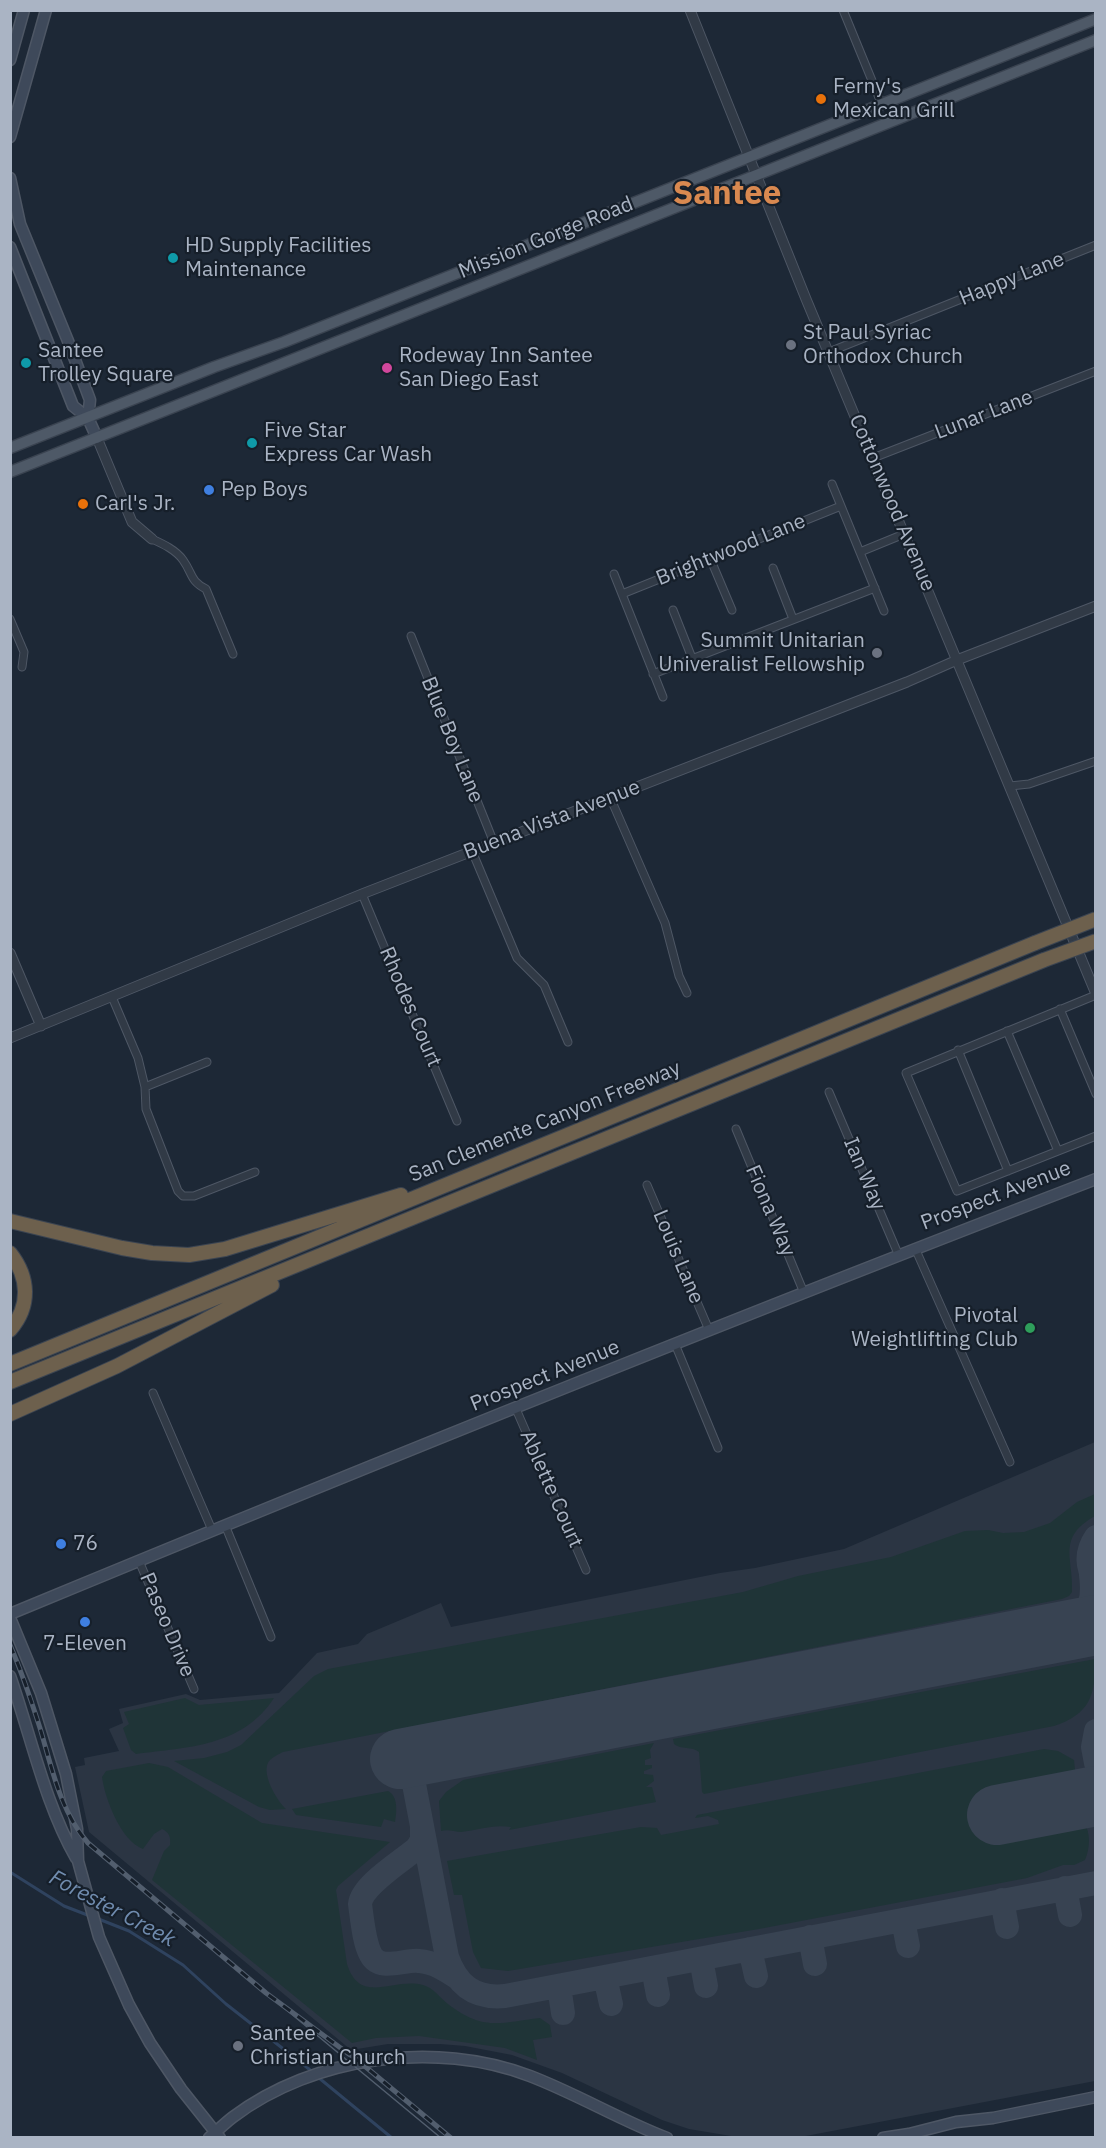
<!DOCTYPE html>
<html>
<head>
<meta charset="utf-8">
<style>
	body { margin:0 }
	#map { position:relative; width:1106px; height:2148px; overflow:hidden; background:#1d2836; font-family:"IBM Plex Sans",sans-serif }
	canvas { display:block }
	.frame { position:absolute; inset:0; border:12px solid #aab4c4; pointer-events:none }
</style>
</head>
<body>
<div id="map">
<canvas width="1106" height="2148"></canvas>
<div class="frame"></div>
</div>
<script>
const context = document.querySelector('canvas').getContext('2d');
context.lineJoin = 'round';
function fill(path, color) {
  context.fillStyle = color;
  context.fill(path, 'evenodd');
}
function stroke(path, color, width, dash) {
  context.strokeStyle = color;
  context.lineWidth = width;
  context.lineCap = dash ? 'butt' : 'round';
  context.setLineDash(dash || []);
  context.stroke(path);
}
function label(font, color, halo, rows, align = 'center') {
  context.font = font + ' "IBM Plex Sans",sans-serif';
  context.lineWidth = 4.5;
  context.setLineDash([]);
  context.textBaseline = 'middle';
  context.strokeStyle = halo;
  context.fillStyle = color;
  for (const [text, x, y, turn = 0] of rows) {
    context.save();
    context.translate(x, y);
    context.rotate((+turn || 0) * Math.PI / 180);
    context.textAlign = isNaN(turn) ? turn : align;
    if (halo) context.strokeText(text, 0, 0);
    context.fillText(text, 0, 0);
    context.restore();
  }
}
const airport = new Path2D(`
	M 1095,1442 L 1095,2081 L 811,2135 L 795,2138 L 737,2137 L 689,2129 L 662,2120 L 562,2073 L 512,2055 L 465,2046 L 440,2044 L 388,2044 L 351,2050 L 89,1832 L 75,1767 L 85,1765 L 84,1758 L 119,1751 L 109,1729 L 123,1723 L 119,1709 L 186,1694 L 200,1700 L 279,1693 L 317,1653 L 358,1644 L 367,1634 L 441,1603 L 451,1627 L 720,1573 L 755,1568 L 844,1549 Z`);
const green = new Path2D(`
	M 1095,1494 L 1095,1516 C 1056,1538 1074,1558 1072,1592 L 1069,1596 L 1062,1599 L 283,1752 C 279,1754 273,1757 270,1760 C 259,1771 277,1801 286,1809 L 270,1810 L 259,1807 L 174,1761 L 204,1758 L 227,1752 L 241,1745 L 314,1676 L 328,1669 L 743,1592 L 798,1576 L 891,1557 L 965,1531 L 988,1530 L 1003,1533 L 1024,1532 L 1050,1523 L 1077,1502 Z
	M 1095,1659 C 1096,1695 1090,1714 1054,1726 L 704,1794 L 702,1792 L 699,1752 C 692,1746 681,1750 674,1744 L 673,1739 Z
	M 185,1698 L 199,1705 L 274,1698 C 242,1747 188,1747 136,1754 L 131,1750 L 123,1728 L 129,1724 L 124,1712 Z
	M 654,1743 L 650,1750 L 651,1758 L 645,1760 L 645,1765 L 652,1765 L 652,1768 L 644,1771 L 644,1774 L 653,1775 L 654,1781 L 646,1787 L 652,1787 L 656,1802 L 509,1830 L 511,1827 C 493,1824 479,1830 461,1832 C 454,1832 449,1829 441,1831 L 439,1801 L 446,1792 L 463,1780 Z
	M 1044,1749 L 1058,1751 L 1074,1760 L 1076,1779 L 1067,1783 L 990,1798 L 987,1801 L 993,1831 L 1002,1833 L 1079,1820 L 1084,1822 C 1091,1834 1090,1848 1085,1860 L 1074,1865 L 1063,1865 L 1027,1878 L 759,1929 L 508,1971 L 481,1968 L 473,1952 L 462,1895 L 454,1895 L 447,1861 L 641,1827 L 657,1828 L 661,1835 L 719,1824 L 718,1820 L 708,1816 L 695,1818 L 697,1815 Z
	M 149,1763 L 168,1767 L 262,1823 L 390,1842 L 338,1886 L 336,1890 L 347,1964 C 360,2006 393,1977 423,1985 C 434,1988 439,1997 448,2004 C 483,2031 499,2023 540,2018 L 550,2025 L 552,2037 L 533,2040 L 537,2060 L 505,2048 L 419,2036 L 376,2038 L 352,2043 L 152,1880 L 164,1851 L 170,1845 C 171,1837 169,1832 162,1829 L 154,1834 L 143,1849 C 121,1841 105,1799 102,1777 L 106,1771 Z
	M 388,1791 C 398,1796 397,1811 395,1822 L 384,1819 L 381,1827 L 296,1815 L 292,1809 Z`);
const stream = new Path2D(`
	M 10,1872 L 64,1906 L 90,1916
	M 96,1918 L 129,1931 L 183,1965 L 226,2004 L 314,2073
	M 319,2078 L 392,2138`);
const taxiway = new Path2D(`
	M 1096,1537 C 1085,1553 1087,1567 1096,1584
	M 987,1644 L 1072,1627 C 1091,1611 1094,1599 1091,1575
	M 1096,1731 L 1093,1747 L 1096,1763
	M 409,1758 L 447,1957 C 457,1985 474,1999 505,1996 L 1096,1883
	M 422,1826 L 422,1840 L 417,1848 C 402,1861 362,1885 360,1904 C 362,1918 364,1943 371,1955 C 380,1972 405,1959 419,1961 C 434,1962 446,1970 458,1978
	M 1065,1888 L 1070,1915
	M 1002,1900 L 1007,1927
	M 903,1920 L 908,1946
	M 810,1937 L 815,1964
	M 750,1949 L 756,1976
	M 701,1959 L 706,1986
	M 653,1968 L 658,1995
	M 605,1977 L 611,2004
	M 559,1986 L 563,2013`);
const runway = new Path2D(`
	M 400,1759 L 1096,1625
	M 997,1815 L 1096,1796`);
const minor = new Path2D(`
	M 843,10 L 882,105
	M 829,352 L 1096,245
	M 873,458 L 1096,371
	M 832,484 L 884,611
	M 152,539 C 163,544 176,550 183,560 C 193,574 190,581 206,589 L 233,654
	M 860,552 L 904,534
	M 710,558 L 732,610
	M 773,568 L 793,619
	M 614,574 L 663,697
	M 622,594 L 841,506
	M 673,610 L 692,658
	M 10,619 L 24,652 L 22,667
	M 411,636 L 494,843
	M 653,674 L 875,588
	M 1010,786 L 1029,784 L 1096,761
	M 610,797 L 665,923 L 679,976 L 687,993
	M 472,851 L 517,958 L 544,985 L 568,1042
	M 362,894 L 457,1121
	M 1096,995 L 906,1073 L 957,1191 L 1096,1136
	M 112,997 L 138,1058 L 145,1087 L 146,1109 L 178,1191 L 183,1196 L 194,1196 L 255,1172
	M 1060,1009 L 1096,1094
	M 1007,1031 L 1058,1151
	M 958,1050 L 1008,1171
	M 145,1087 L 207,1062
	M 829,1092 L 899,1256
	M 736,1129 L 804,1293
	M 647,1185 L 709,1330
	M 915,1248 L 1010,1462
	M 675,1344 L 718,1448
	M 153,1393 L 212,1530
	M 516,1409 L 586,1570
	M 225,1525 L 271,1637
	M 139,1561 L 194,1689`);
const tertiary = new Path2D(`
	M 690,10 L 806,299 L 1096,994
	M 97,438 L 132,522 L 152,539
	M 10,953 L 41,1026
	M 10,1038 L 362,894 L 907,682 L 957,660 L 1096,606`);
const secondary = new Path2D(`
	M 10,60 L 24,10
	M 10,137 L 46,10
	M 10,178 L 20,224 L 68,341 L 90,400 L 88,418
	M 10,247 L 73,406 L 88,418 L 97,438
	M 10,1614 C 370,1465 732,1319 1096,1179
	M 10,1618 L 41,1693 L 66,1774 L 77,1829 L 78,1861 L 99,1937 L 129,2005 L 150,2043 L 181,2089 L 220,2138
	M 10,1676 C 31,1736 45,1804 76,1858
	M 209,2138 C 217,2131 225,2123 233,2117 C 314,2056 436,2040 530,2076 C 577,2094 620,2120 667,2138
	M 883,2138 L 909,2134 L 956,2122 L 993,2118 L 1096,2097`);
const primary = new Path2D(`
	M 10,448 L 214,367 L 284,342 L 1096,19
	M 10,472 L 1096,40`);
const motorway = new Path2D(`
	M 10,1221 L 122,1248 L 152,1253 L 189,1255 L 225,1249 L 401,1195
	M 10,1253 C 29,1277 31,1306 10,1330
	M 10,1364 L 1035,943
	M 10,1382 L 1044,960
	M 10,1414 L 117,1366 L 272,1285`);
const tram = new Path2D(`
	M 266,1993 L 441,2138`);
const rail = new Path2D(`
	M 10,1645 C 22,1672 31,1700 40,1728 C 52,1768 60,1811 88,1843 L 266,1993 L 361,2063 L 451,2138`);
const motorwayBridge = new Path2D(`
	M 1035,943 L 1096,919
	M 1044,960 L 1096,941`);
const markers = [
	[821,99,6,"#e8710a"],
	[173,258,6,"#0f9aa8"],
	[791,345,6,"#6b7280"],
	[26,363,6,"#0f9aa8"],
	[387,368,6,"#d1479c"],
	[252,443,6,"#0f9aa8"],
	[209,490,6,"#3f7fe0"],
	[83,504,6,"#e8710a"],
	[877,653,6,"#6b7280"],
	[1030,1328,6,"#2e9e5b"],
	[61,1544,6,"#3f7fe0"],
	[85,1622,6,"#3f7fe0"],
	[238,2046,6,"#6b7280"]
];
const poiNames = [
	["Ferny's",833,87],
	["Mexican Grill",833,111],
	["HD Supply Facilities",185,246],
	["Maintenance",185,270],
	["St Paul Syriac",803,333],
	["Orthodox Church",803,357],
	["Santee",38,351],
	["Trolley Square",38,375],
	["Rodeway Inn Santee",399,356],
	["San Diego East",399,380],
	["Five Star",264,431],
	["Express Car Wash",264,455],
	["Pep Boys",221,490],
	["Carl's Jr.",95,504],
	["Summit Unitarian",865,641,"right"],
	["Univeralist Fellowship",865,665,"right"],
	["Pivotal",1018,1316,"right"],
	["Weightlifting Club",1018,1340,"right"],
	["76",73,1544],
	["7-Eleven",85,1644,"center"],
	["Santee",250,2034],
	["Christian Church",250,2058]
];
const streetNames = [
	["Mission Gorge Road",546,238,-22],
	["Happy Lane",1012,279,-22],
	["Lunar Lane",984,415,-21],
	["Cottonwood Avenue",892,503,67],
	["Brightwood Lane",731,550,-22],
	["Blue Boy Lane",452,740,68],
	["Buena Vista Avenue",552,820,-21],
	["Rhodes Court",410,1007,67],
	["San Clemente Canyon Freeway",545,1122,-22],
	["Ian Way",864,1174,67],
	["Prospect Avenue",996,1196,-21],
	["Fiona Way",770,1211,67],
	["Louis Lane",678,1257,67],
	["Prospect Avenue",545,1376,-22],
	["Ablette Court",551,1489,66],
	["Paseo Drive",167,1625,67]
];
const waterNames = [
	["Forester Creek",112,1909,28]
];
const townNames = [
	["Santee",727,194]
];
fill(airport, '#2b3543');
fill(green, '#1f3437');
stroke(stream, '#2f435f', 3);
stroke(taxiway, '#384352', 24);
stroke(runway, '#384352', 60);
stroke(minor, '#4e5765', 9);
stroke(tertiary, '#4e5765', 11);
stroke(secondary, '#4e5765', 13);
stroke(primary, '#3a4350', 13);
stroke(motorway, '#3b4451', 16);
stroke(minor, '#313a46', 7);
stroke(tertiary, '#313a46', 9);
stroke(secondary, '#3e495a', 10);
stroke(primary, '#4e5967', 10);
stroke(motorway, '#6d604d', 14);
stroke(tram, '#525e6e', 1.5);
stroke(rail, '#525e6e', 5);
stroke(rail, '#161f2a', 3, [9]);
stroke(motorwayBridge, '#3b4451', 16, []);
stroke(motorwayBridge, '#6d604d', 14);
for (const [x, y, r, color] of markers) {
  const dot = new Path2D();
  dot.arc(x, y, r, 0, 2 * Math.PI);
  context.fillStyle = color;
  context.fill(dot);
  stroke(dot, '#161f2a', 2);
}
label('21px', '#aab4c4', '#161f2a', poiNames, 'left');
label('21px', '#aab4c4', '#161f2a', streetNames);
label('italic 22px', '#708caf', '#161f2a', waterNames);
label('bold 33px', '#d98950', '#161f2a', townNames);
</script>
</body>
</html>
